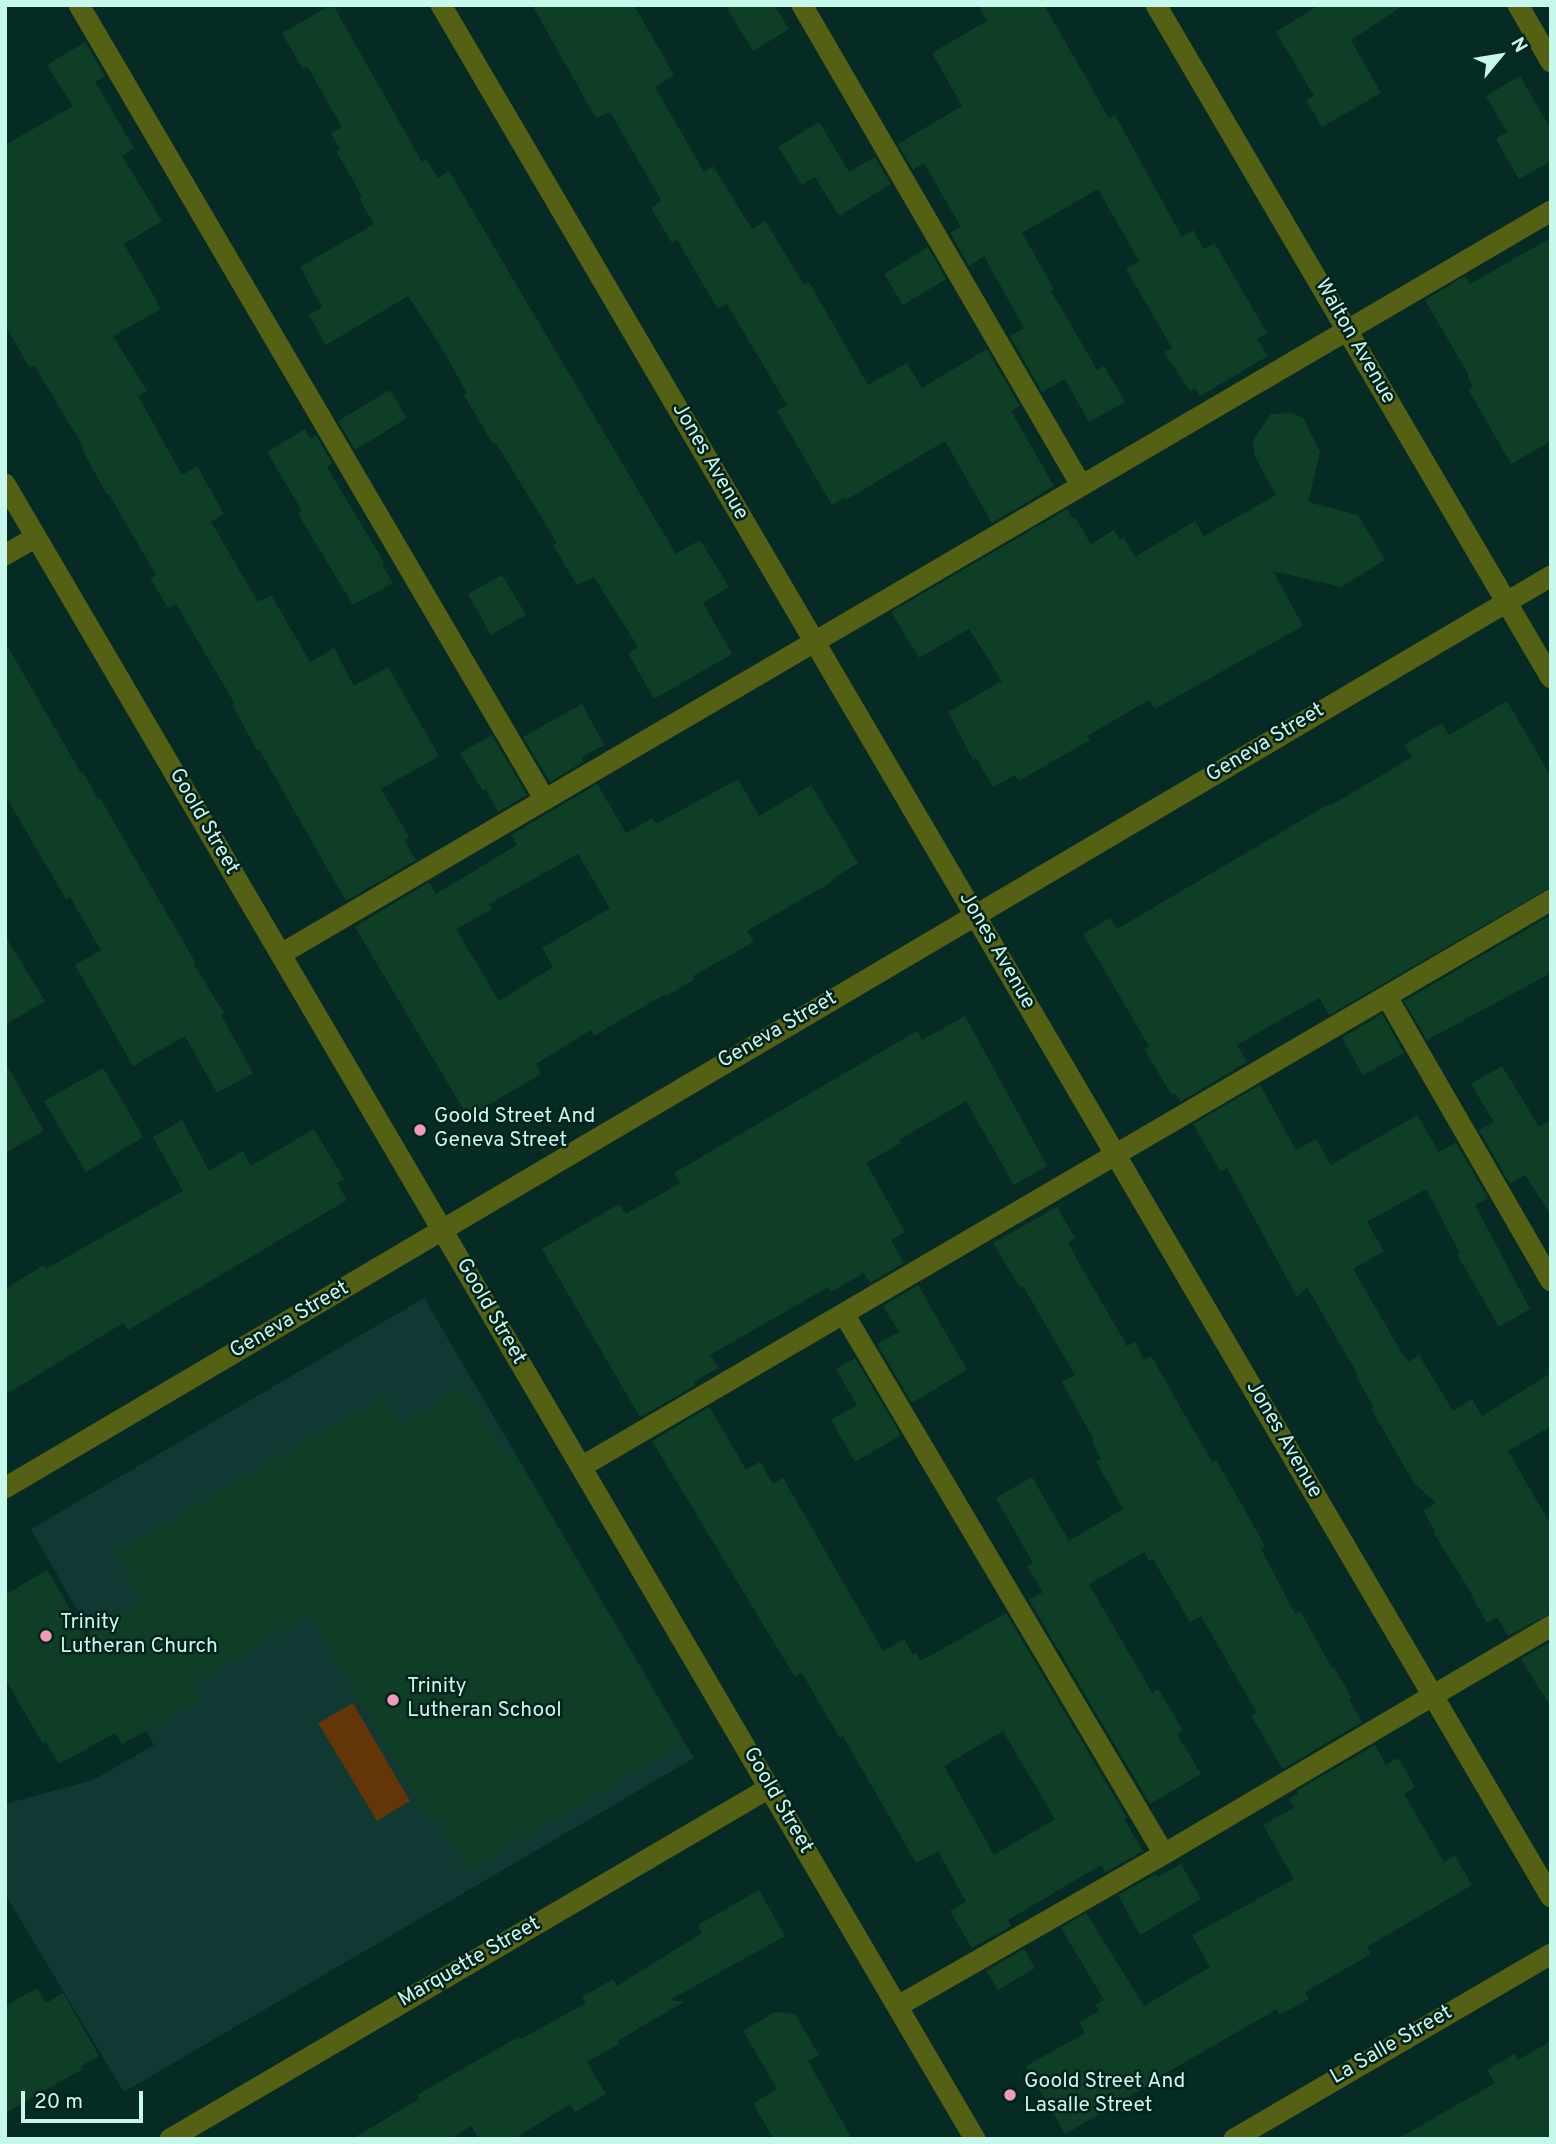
<!DOCTYPE html>
<html>
<head>
<meta charset="utf-8">
<style>
	body { margin:0 }
	#map { position:relative; width:1556px; height:2144px; overflow:hidden; background:#062b25; font-family:Overpass,sans-serif }
	canvas { display:block }
	.frame { position:absolute; inset:0; border:7px solid #c6f8eb; pointer-events:none }
	.north { position:absolute; left:1465px; top:21px; width:70px; height:70px; -webkit-text-stroke:5px #00221b; paint-order:stroke; rotate:60deg; font-size:19px; font-weight:700; line-height:28px; text-align:center; color:#c6f8eb }
	.north::after { content:''; display:block; margin:auto; width:24px; height:32px; background:#c6f8eb; clip-path:polygon(50% 0,100% 100%,50% 72%,0 100%) }
	.scale { position:absolute; left:21px; top:2091px; width:122px; height:32px; box-sizing:border-box; border:4px solid #c6f8eb; border-top:0; padding-left:9px; font-size:21px; line-height:24px; white-space:nowrap; color:#c6f8eb; -webkit-text-stroke:5px #00221b; paint-order:stroke }
</style>
</head>
<body>
<div id="map">
<canvas width="1556" height="2144"></canvas>
<div class="frame"></div>
<div class="north">N</div>
<div class="scale">20 m</div>
</div>
<script>
const context = document.querySelector('canvas').getContext('2d');
context.lineJoin = 'round';
function fill(path, color) {
  context.fillStyle = color;
  context.fill(path, 'evenodd');
}
function stroke(path, color, width, dash) {
  context.strokeStyle = color;
  context.lineWidth = width;
  context.lineCap = dash ? 'butt' : 'round';
  context.setLineDash(dash || []);
  context.stroke(path);
}
function label(font, color, halo, rows, align = 'center') {
  context.font = font + ' Overpass,sans-serif';
  context.lineWidth = 5;
  context.setLineDash([]);
  context.textBaseline = 'middle';
  context.strokeStyle = halo;
  context.fillStyle = color;
  for (const [text, x, y, turn = 0] of rows) {
    context.save();
    context.translate(x, y);
    context.rotate((+turn || 0) * Math.PI / 180);
    context.textAlign = isNaN(turn) ? turn : align;
    if (halo) context.strokeText(text, 0, 0);
    context.fillText(text, 0, 0);
    context.restore();
  }
}
const built = new Path2D(`
	M 424,1298 L 694,1758 L 124,2092 L 5,1894 L 5,1804 L 93,1780 L 154,1745 L 31,1529 Z`);
const green = new Path2D(`
	M 353,1703 L 410,1801 L 377,1821 L 318,1723 Z`);
const building = new Path2D(`
	M 331,5 L 333,5 L 422,162 L 426,159 L 438,178 L 449,171 L 676,554 L 700,540 L 729,587 L 703,603 L 732,654 L 654,699 L 628,653 L 638,647 L 594,577 L 577,585 L 553,545 L 557,543 L 496,443 L 493,444 L 464,395 L 467,393 L 441,347 L 408,296 L 326,345 L 309,315 L 322,307 L 300,267 L 374,224 L 359,198 L 362,196 L 336,151 L 340,149 L 331,133 L 342,127 L 307,66 L 303,69 L 282,33 Z
	M 532,5 L 634,5 L 674,75 L 655,87 L 704,172 L 713,166 L 752,229 L 765,221 L 804,285 L 809,282 L 868,385 L 907,363 L 922,388 L 987,349 L 1020,406 L 1011,411 L 1054,486 L 992,523 L 945,441 L 846,500 L 845,497 L 832,505 L 777,411 L 787,405 L 727,304 L 718,309 L 677,240 L 672,243 L 651,208 L 661,201 L 660,198 L 610,112 L 596,118 Z
	M 725,5 L 774,5 L 789,29 L 753,51 Z
	M 978,5 L 1044,5 L 1109,118 L 1115,115 L 1182,237 L 1193,230 L 1204,249 L 1214,243 L 1217,247 L 1267,333 L 1257,339 L 1268,356 L 1200,396 L 1195,388 L 1190,391 L 1164,352 L 1172,348 L 1126,269 L 1139,261 L 1098,189 L 1022,233 L 1054,289 L 1051,291 L 1097,370 L 1104,366 L 1125,402 L 1089,422 L 1065,379 L 1042,392 L 1010,336 L 1024,328 L 984,256 L 969,266 L 950,233 L 961,227 L 924,163 L 913,170 L 898,144 L 962,106 L 932,53 L 987,21 Z
	M 1319,5 L 1404,5 L 1351,40 L 1381,93 L 1322,127 L 1306,100 L 1314,96 L 1276,32 Z
	M 85,42 L 105,76 L 95,82 L 134,148 L 122,156 L 162,221 L 124,244 L 161,309 L 113,336 L 147,391 L 138,396 L 182,475 L 197,466 L 224,514 L 211,522 L 258,602 L 271,595 L 310,662 L 334,648 L 354,686 L 388,667 L 439,756 L 381,789 L 409,837 L 404,840 L 416,860 L 346,901 L 259,749 L 257,750 L 232,705 L 235,704 L 176,604 L 168,608 L 150,578 L 156,575 L 109,494 L 107,495 L 82,449 L 84,448 L 34,365 L 30,368 L 5,325 L 5,145 L 73,106 L 47,65 Z
	M 1520,76 L 1551,130 L 1551,161 L 1519,179 L 1497,141 L 1497,138 L 1507,132 L 1486,96 Z
	M 819,122 L 849,172 L 875,157 L 891,184 L 839,216 L 815,177 L 802,185 L 778,147 Z
	M 1551,238 L 1551,441 L 1511,464 L 1468,389 L 1473,386 L 1467,376 L 1469,375 L 1425,300 L 1465,276 L 1470,284 Z
	M 928,247 L 946,279 L 903,305 L 884,274 Z
	M 390,390 L 407,418 L 355,450 L 338,421 Z
	M 1292,413 L 1303,418 L 1320,452 L 1308,502 L 1358,515 L 1385,560 L 1341,587 L 1273,571 L 1303,626 L 1155,709 L 1149,700 L 1087,736 L 1090,740 L 1019,781 L 1015,775 L 993,787 L 976,758 L 973,760 L 948,712 L 1002,681 L 969,629 L 919,658 L 891,612 L 1067,509 L 1073,519 L 1075,517 L 1091,544 L 1114,530 L 1120,540 L 1124,538 L 1135,557 L 1195,521 L 1204,536 L 1276,495 L 1254,455 L 1253,440 L 1271,414 Z
	M 305,429 L 310,439 L 316,435 L 332,463 L 327,467 L 328,469 L 385,564 L 382,565 L 393,583 L 353,605 L 298,514 L 302,511 L 267,452 Z
	M 502,575 L 526,615 L 491,635 L 468,594 Z
	M 5,642 L 81,773 L 83,772 L 98,799 L 100,798 L 195,962 L 193,963 L 224,1013 L 221,1015 L 253,1073 L 217,1093 L 185,1036 L 133,1066 L 75,965 L 101,950 L 70,897 L 66,899 L 5,795 Z
	M 1507,701 L 1551,777 L 1551,887 L 1329,1015 L 1319,998 L 1237,1045 L 1247,1062 L 1180,1102 L 1175,1093 L 1172,1095 L 1144,1049 L 1149,1046 L 1083,934 L 1110,918 L 1117,929 L 1329,804 L 1330,806 L 1412,757 L 1404,745 L 1442,723 L 1449,735 Z
	M 582,704 L 604,745 L 581,758 L 583,762 L 550,782 L 523,737 Z
	M 492,735 L 527,795 L 498,812 L 486,789 L 483,791 L 460,753 Z
	M 738,779 L 759,816 L 811,785 L 858,863 L 831,880 L 832,882 L 747,931 L 754,942 L 693,976 L 695,979 L 666,996 L 665,994 L 594,1036 L 591,1030 L 536,1064 L 541,1074 L 468,1117 L 355,927 L 429,882 L 436,894 L 517,845 L 511,835 L 597,784 L 626,833 L 652,818 L 656,824 ZM 578,854 L 610,908 L 542,948 L 553,967 L 499,1001 L 456,929 L 492,909 L 489,904 Z
	M 1551,915 L 1551,973 L 1427,1040 L 1404,1001 Z
	M 5,936 L 45,1001 L 5,1025 Z
	M 1382,1014 L 1404,1053 L 1363,1075 L 1342,1038 Z
	M 965,1016 L 1047,1166 L 1014,1185 L 966,1101 L 899,1140 L 901,1143 L 866,1163 L 905,1232 L 891,1240 L 904,1263 L 870,1283 L 864,1273 L 831,1292 L 828,1287 L 710,1355 L 718,1368 L 694,1382 L 696,1385 L 640,1417 L 542,1249 L 619,1204 L 626,1214 L 680,1183 L 674,1173 L 917,1031 L 922,1040 Z
	M 5,1062 L 44,1131 L 5,1153 Z
	M 1502,1066 L 1539,1127 L 1551,1120 L 1551,1215 L 1525,1175 L 1510,1184 L 1479,1130 L 1494,1122 L 1471,1084 Z
	M 103,1068 L 143,1137 L 86,1172 L 44,1101 Z
	M 1260,1085 L 1296,1150 L 1316,1139 L 1331,1165 L 1417,1115 L 1439,1152 L 1456,1143 L 1488,1198 L 1475,1205 L 1530,1309 L 1499,1327 L 1457,1254 L 1460,1253 L 1426,1189 L 1367,1222 L 1384,1251 L 1353,1269 L 1400,1350 L 1408,1362 L 1419,1355 L 1453,1411 L 1472,1399 L 1482,1416 L 1551,1373 L 1551,1426 L 1508,1451 L 1551,1525 L 1551,1613 L 1508,1636 L 1497,1617 L 1487,1623 L 1471,1595 L 1472,1594 L 1433,1532 L 1435,1531 L 1423,1510 L 1436,1503 L 1414,1483 L 1371,1409 L 1374,1408 L 1356,1376 L 1358,1375 L 1307,1287 L 1297,1297 L 1227,1168 L 1221,1172 L 1193,1124 Z
	M 182,1120 L 209,1171 L 243,1151 L 251,1166 L 314,1129 L 344,1179 L 337,1183 L 347,1200 L 128,1330 L 123,1323 L 5,1395 L 5,1289 L 44,1265 L 46,1269 L 183,1191 L 153,1137 Z
	M 1057,1207 L 1075,1238 L 1068,1242 L 1075,1256 L 1127,1346 L 1135,1342 L 1144,1360 L 1151,1356 L 1212,1462 L 1216,1460 L 1234,1491 L 1265,1546 L 1261,1549 L 1295,1614 L 1300,1611 L 1332,1668 L 1334,1667 L 1352,1698 L 1349,1700 L 1362,1722 L 1283,1769 L 1251,1716 L 1257,1713 L 1201,1616 L 1190,1622 L 1153,1559 L 1149,1561 L 1144,1552 L 1089,1584 L 1152,1693 L 1158,1689 L 1183,1730 L 1177,1734 L 1201,1774 L 1150,1804 L 1029,1600 L 1043,1592 L 1027,1567 L 1033,1563 L 996,1498 L 1032,1477 L 1069,1541 L 1123,1509 L 1096,1462 L 1101,1459 L 1092,1442 L 1094,1440 L 1062,1382 L 1075,1375 L 1023,1286 L 1020,1288 L 993,1243 Z
	M 918,1285 L 967,1370 L 912,1403 L 877,1344 L 899,1332 L 883,1306 Z
	M 855,1358 L 901,1435 L 855,1462 L 831,1420 L 857,1405 L 836,1369 Z
	M 465,1386 L 505,1456 L 513,1451 L 684,1744 L 468,1870 L 437,1818 L 430,1822 L 310,1615 L 194,1683 L 203,1699 L 122,1744 L 115,1733 L 59,1764 L 46,1742 L 43,1744 L 5,1679 L 5,1595 L 47,1570 L 85,1635 L 143,1601 L 114,1553 L 383,1396 L 399,1424 Z
	M 709,1407 L 746,1469 L 760,1462 L 773,1484 L 783,1478 L 883,1651 L 904,1639 L 913,1655 L 916,1653 L 921,1661 L 1006,1613 L 1127,1818 L 1124,1819 L 1143,1851 L 1105,1872 L 1101,1865 L 1008,1920 L 1011,1926 L 972,1948 L 950,1911 L 966,1902 L 938,1851 L 916,1863 L 843,1736 L 840,1738 L 802,1673 L 795,1677 L 652,1441 ZM 1003,1731 L 1055,1819 L 994,1855 L 944,1766 Z
	M 1551,1641 L 1551,1707 L 1521,1659 Z
	M 1375,1745 L 1386,1765 L 1398,1758 L 1415,1787 L 1404,1794 L 1444,1862 L 1455,1856 L 1472,1885 L 1367,1947 L 1371,1954 L 1305,1992 L 1309,1999 L 1280,2015 L 1277,2009 L 1151,2082 L 1152,2083 L 1065,2134 L 1026,2066 L 1085,2033 L 1079,2022 L 1099,2011 L 1095,2005 L 1104,2000 L 1061,1928 L 1086,1913 L 1144,2006 L 1210,1967 L 1192,1935 L 1294,1879 L 1263,1825 L 1294,1808 L 1288,1799 L 1298,1794 L 1296,1791 Z
	M 1181,1864 L 1201,1899 L 1140,1935 L 1118,1895 L 1156,1874 L 1158,1877 Z
	M 759,1890 L 785,1936 L 670,2000 L 684,2002 L 617,2041 L 619,2044 L 587,2062 L 606,2094 L 575,2112 L 570,2104 L 514,2139 L 479,2139 L 471,2126 L 450,2139 L 352,2139 L 419,2099 L 417,2095 L 520,2036 L 521,2039 L 586,2003 L 582,1997 L 613,1979 L 617,1986 L 702,1933 L 698,1925 Z
	M 1024,1949 L 1035,1968 L 998,1990 L 986,1971 Z
	M 37,1988 L 46,2003 L 63,1993 L 99,2056 L 81,2066 L 83,2069 L 5,2113 L 5,2006 Z
	M 775,2012 L 795,2014 L 819,2055 L 808,2061 L 852,2139 L 774,2139 L 753,2104 L 777,2089 L 743,2031 Z
	M 1551,2041 L 1551,2139 L 1397,2139 L 1495,2083 L 1487,2070 L 1515,2054 L 1518,2060 Z`);
const minor = new Path2D(`
	M 79,5 L 545,800
	M 441,5 L 1551,1897
	M 802,5 L 1081,485
	M 1156,5 L 1551,678
	M 1518,5 L 1551,62
	M 5,484 L 975,2139
	M 5,555 L 36,537
	M 281,954 L 1551,211
	M 1387,997 L 1551,1281
	M 844,1314 L 1164,1854
	M 581,1467 L 1551,900
	M 5,1488 L 1551,576
	M 898,2006 L 1164,1854 L 1551,1626
	M 170,2139 L 769,1788
	M 1234,2139 L 1551,1954`);
const markers = [
	[420,1130,7,"#f09ab7"],
	[46,1636,7,"#f09ab7"],
	[393,1700,7,"#f09ab7"],
	[1010,2095,7,"#f09ab7"]
];
const streetNames = [
	["Walton Avenue",1354,342,60],
	["Jones Avenue",709,462,60],
	["Geneva Street",1266,744,-31],
	["Goold Street",203,822,60],
	["Jones Avenue",996,951,60],
	["Geneva Street",778,1031,-30],
	["Goold Street",490,1312,60],
	["Geneva Street",290,1321,-30],
	["Jones Avenue",1283,1440,60],
	["Goold Street",777,1801,60],
	["Marquette Street",470,1963,-30],
	["La Salle Street",1392,2046,-30]
];
const poiNames = [
	["Goold Street And",434,1118],
	["Geneva Street",434,1142],
	["Trinity",60,1624],
	["Lutheran Church",60,1648],
	["Trinity",407,1688],
	["Lutheran School",407,1712],
	["Goold Street And",1024,2083],
	["Lasalle Street",1024,2107]
];
fill(built, '#0f3932');
fill(green, '#633507');
fill(building, '#0f3e27');
stroke(minor, '#546013', 21);
for (const [x, y, r, color] of markers) {
  const dot = new Path2D();
  dot.arc(x, y, r, 0, 2 * Math.PI);
  context.fillStyle = color;
  context.fill(dot);
  stroke(dot, '#00221b', 2.5);
}
label('21px', '#c6f8eb', '#00221b', streetNames);
label('21px', '#c6f8eb', '#00221b', poiNames, 'left');
</script>
</body>
</html>
